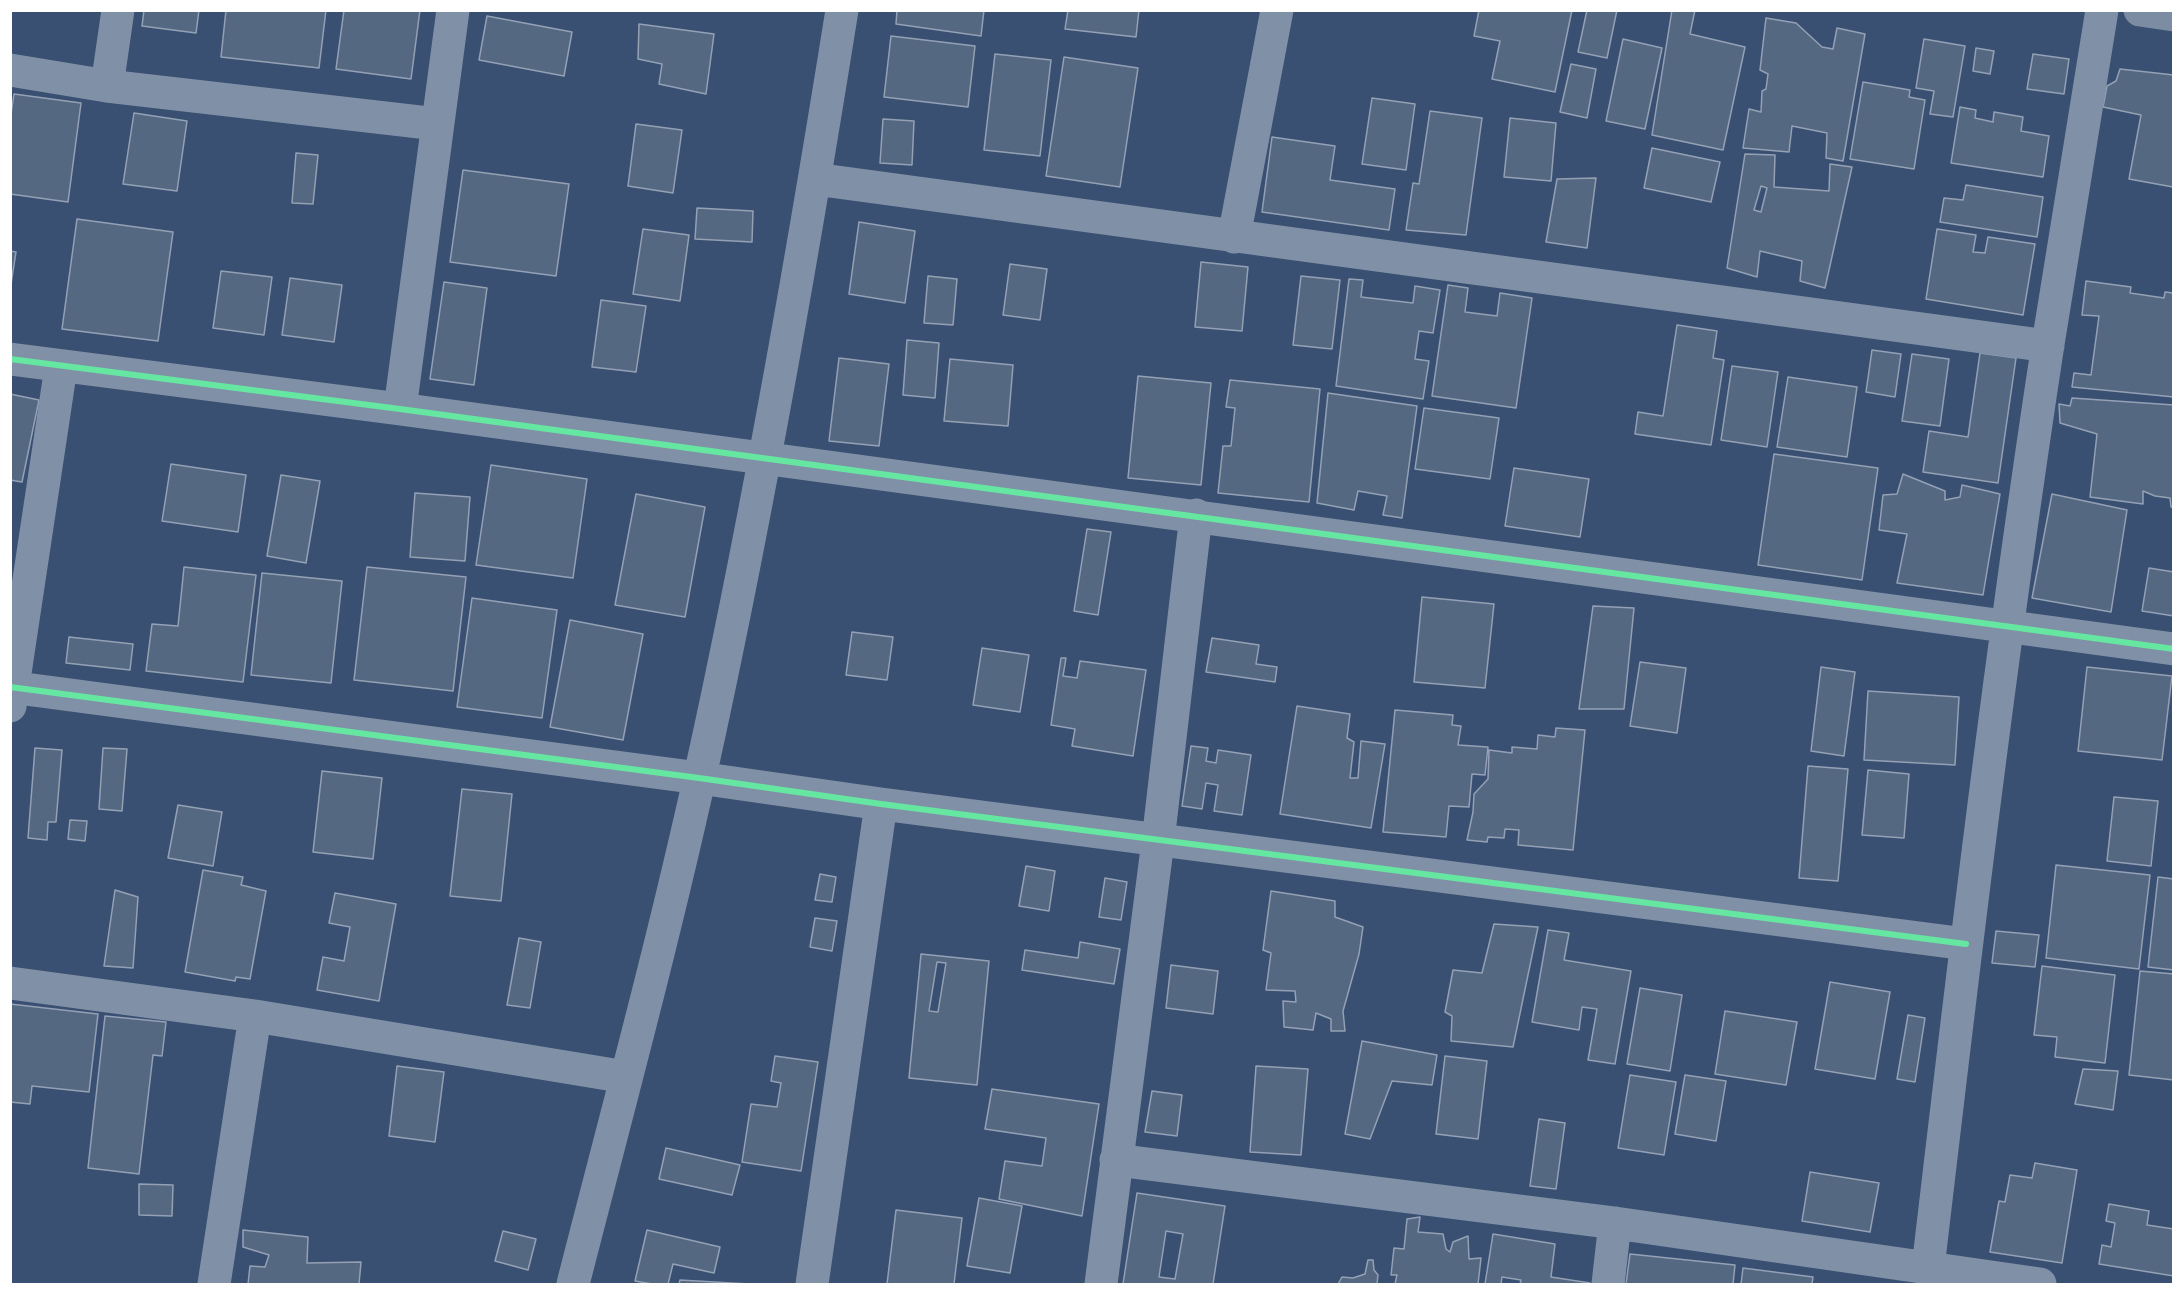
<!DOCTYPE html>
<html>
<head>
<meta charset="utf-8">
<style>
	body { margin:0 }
	#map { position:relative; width:2184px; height:1295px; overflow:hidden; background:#395072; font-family:Jost,sans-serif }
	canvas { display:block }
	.frame { position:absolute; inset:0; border:12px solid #fff; pointer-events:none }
</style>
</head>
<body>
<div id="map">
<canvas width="2184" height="1295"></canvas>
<div class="frame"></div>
</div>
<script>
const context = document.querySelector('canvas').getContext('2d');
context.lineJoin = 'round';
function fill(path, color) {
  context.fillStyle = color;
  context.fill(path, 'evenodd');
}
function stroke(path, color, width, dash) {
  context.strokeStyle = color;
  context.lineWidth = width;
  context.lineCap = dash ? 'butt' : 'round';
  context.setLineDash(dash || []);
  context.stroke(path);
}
const building = new Path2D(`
	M 144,10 L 199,10 L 196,33 L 142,26 Z
	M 226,10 L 326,10 L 319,68 L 221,57 Z
	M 344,10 L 420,10 L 411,79 L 336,69 Z
	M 897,10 L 984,10 L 981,36 L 896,24 Z
	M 1068,10 L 1139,10 L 1136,37 L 1065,29 Z
	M 1479,10 L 1572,10 L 1555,92 L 1492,79 L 1500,41 L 1474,36 Z
	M 1587,10 L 1617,10 L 1607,58 L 1578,52 Z
	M 1672,10 L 1695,10 L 1690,34 L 1745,47 L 1723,150 L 1652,135 Z
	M 487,16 L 572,32 L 564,76 L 479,60 Z
	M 1766,18 L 1796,23 L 1822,47 L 1833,49 L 1837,28 L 1865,34 L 1843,161 L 1826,158 L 1827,133 L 1792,126 L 1789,152 L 1743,148 L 1749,109 L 1761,112 L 1762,91 L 1766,89 L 1768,74 L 1760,70 Z
	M 639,24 L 714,34 L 706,94 L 659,84 L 662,64 L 638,59 Z
	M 891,36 L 975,46 L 968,107 L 884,97 Z
	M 1623,39 L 1662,48 L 1645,129 L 1606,121 Z
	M 1924,39 L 1965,46 L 1953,117 L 1930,114 L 1934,91 L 1916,88 Z
	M 1976,48 L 1994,51 L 1990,74 L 1973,71 Z
	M 995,54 L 1051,60 L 1040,156 L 984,150 Z
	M 2033,54 L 2069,59 L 2064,94 L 2027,89 Z
	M 1064,57 L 1138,68 L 1120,187 L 1046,176 Z
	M 1571,64 L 1596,69 L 1587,118 L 1560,112 Z
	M 2120,69 L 2174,75 L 2173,187 L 2129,179 L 2141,115 L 2103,107 L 2107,86 L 2116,81 Z
	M 1863,82 L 1910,90 L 1909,97 L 1925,100 L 1914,169 L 1850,159 Z
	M 14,94 L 81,103 L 68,202 L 10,194 L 10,121 Z
	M 1372,98 L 1415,104 L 1406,170 L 1362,164 Z
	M 1960,107 L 1976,110 L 1975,118 L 1993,122 L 1994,112 L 2023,117 L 2021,131 L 2049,136 L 2043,177 L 1951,163 Z
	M 1430,111 L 1482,118 L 1466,235 L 1406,230 L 1413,183 L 1419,184 Z
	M 134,113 L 187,121 L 177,191 L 123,184 Z
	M 1510,118 L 1556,123 L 1551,181 L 1504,177 Z
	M 883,119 L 914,121 L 912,165 L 880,163 Z
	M 636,124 L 682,130 L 673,193 L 628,186 Z
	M 1272,137 L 1335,146 L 1330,180 L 1395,189 L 1389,230 L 1262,212 Z
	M 1652,148 L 1720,162 L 1711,202 L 1644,188 Z
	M 296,153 L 318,155 L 313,204 L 292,203 Z
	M 1745,154 L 1775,155 L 1774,187 L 1829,191 L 1830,164 L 1852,167 L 1825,288 L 1800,281 L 1802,261 L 1760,251 L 1757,277 L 1727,268 ZM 1761,186 L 1767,188 L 1761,212 L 1754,210 Z
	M 463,170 L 569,184 L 556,276 L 450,262 Z
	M 1596,178 L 1587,248 L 1546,242 L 1557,179 Z
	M 1966,185 L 2043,197 L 2037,237 L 1940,222 L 1944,198 L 1963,200 Z
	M 697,208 L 753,211 L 752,242 L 695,239 Z
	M 77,219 L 173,232 L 158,341 L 62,329 Z
	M 859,222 L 915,231 L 905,303 L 849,294 Z
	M 643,229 L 689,235 L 680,301 L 633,294 Z
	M 1937,229 L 1976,235 L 1973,252 L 1985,253 L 1988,237 L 2035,244 L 2023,315 L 1926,299 Z
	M 10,251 L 16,252 L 10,291 Z
	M 1201,262 L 1248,267 L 1242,331 L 1195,327 Z
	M 1010,264 L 1047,269 L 1040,320 L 1003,315 Z
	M 221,271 L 272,277 L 264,335 L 213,328 Z
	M 928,276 L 957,279 L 953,325 L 924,323 Z
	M 1301,276 L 1340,280 L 1332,349 L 1293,345 Z
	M 290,278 L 342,285 L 334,342 L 282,335 Z
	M 1349,279 L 1363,280 L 1361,297 L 1413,303 L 1415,286 L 1440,290 L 1433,333 L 1419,331 L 1415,359 L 1429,361 L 1423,399 L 1336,386 Z
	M 2086,281 L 2131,287 L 2130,293 L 2164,298 L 2165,292 L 2174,293 L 2174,397 L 2072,387 L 2074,373 L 2091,375 L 2099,316 L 2082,315 Z
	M 444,282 L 487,288 L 474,385 L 430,379 Z
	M 1448,285 L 1468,288 L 1465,312 L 1497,316 L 1500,293 L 1532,298 L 1516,408 L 1432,396 Z
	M 601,300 L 646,306 L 636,372 L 592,367 Z
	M 1677,325 L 1717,331 L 1713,358 L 1724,360 L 1711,445 L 1635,434 L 1638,412 L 1663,416 Z
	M 907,340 L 939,343 L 935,398 L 903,395 Z
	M 1872,350 L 1901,354 L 1895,397 L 1866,392 Z
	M 1980,353 L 2016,358 L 1998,483 L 1923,472 L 1929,431 L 1968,437 Z
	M 1912,354 L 1949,359 L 1940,426 L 1902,421 Z
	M 839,358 L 889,364 L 879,446 L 829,441 Z
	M 950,359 L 1013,365 L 1008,426 L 944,421 Z
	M 1732,366 L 1778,372 L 1767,447 L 1721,440 Z
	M 1138,376 L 1211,383 L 1201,485 L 1128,478 Z
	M 1788,377 L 1857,387 L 1847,457 L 1777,447 Z
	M 1230,380 L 1320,389 L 1309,502 L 1218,493 L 1223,446 L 1231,446 L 1235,408 L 1226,407 Z
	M 1328,393 L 1417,406 L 1402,518 L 1383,515 L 1387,496 L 1358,491 L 1354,510 L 1317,503 Z
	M 10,394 L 39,400 L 22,482 L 10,480 Z
	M 2072,398 L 2174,405 L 2174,507 L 2171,507 L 2170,498 L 2155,496 L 2143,491 L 2143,504 L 2090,497 L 2097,434 L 2060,423 L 2059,404 L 2070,406 Z
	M 1424,408 L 1499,418 L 1490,479 L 1415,469 Z
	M 1774,454 L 1878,468 L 1862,580 L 1758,565 Z
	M 171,464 L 246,475 L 238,532 L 162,521 Z
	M 491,465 L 587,479 L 573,578 L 476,565 Z
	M 1514,468 L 1589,479 L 1580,537 L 1505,526 Z
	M 1903,474 L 1945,491 L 1945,500 L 1960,497 L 1962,485 L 2000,494 L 1983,595 L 1897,583 L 1907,534 L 1879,530 L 1883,495 L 1897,494 Z
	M 281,475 L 320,481 L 306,563 L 267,556 Z
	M 415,493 L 470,497 L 465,561 L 410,557 Z
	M 636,494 L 705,507 L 685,617 L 615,605 Z
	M 2052,494 L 2127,510 L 2111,612 L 2032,598 Z
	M 1087,529 L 1111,532 L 1098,615 L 1074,611 Z
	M 184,567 L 256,575 L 243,682 L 146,671 L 152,624 L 178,626 Z
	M 367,567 L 466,577 L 453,691 L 354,680 Z
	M 2149,568 L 2174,572 L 2174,616 L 2142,611 Z
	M 262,573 L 342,581 L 331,683 L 251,675 Z
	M 1422,597 L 1494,604 L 1485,688 L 1414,682 Z
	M 472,598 L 557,610 L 542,718 L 457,707 Z
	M 1593,606 L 1634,608 L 1624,709 L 1579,709 Z
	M 570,620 L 643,634 L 623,740 L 550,727 Z
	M 852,632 L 893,637 L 887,680 L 846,675 Z
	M 69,637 L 133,644 L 130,670 L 66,663 Z
	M 1212,638 L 1259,645 L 1256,664 L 1277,667 L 1275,682 L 1206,672 Z
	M 982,648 L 1029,655 L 1020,712 L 973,705 Z
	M 1061,658 L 1066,658 L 1063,676 L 1077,678 L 1080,661 L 1146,670 L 1133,756 L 1072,746 L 1075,729 L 1051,725 Z
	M 1640,662 L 1686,668 L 1677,733 L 1630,726 Z
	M 1821,667 L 1855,672 L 1844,756 L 1811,751 Z
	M 2087,667 L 2172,676 L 2162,760 L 2078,751 Z
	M 1868,691 L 1959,697 L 1955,765 L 1864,760 Z
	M 1297,706 L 1350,714 L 1347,738 L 1354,742 L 1350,778 L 1358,778 L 1361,741 L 1385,744 L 1371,828 L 1280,814 Z
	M 1395,710 L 1453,715 L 1452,725 L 1461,726 L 1458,745 L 1488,747 L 1485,775 L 1472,774 L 1469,807 L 1449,806 L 1446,837 L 1383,832 Z
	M 1556,728 L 1585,730 L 1573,850 L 1518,845 L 1519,830 L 1505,829 L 1504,838 L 1488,837 L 1487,842 L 1467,840 L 1473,812 L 1474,794 L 1488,779 L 1489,750 L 1512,753 L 1512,747 L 1537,749 L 1538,735 L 1555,737 Z
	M 1191,746 L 1208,748 L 1206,761 L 1216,763 L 1218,750 L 1251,755 L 1242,815 L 1214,811 L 1218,785 L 1206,783 L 1202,809 L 1182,806 Z
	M 35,748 L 62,750 L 56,822 L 48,822 L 47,840 L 28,838 Z
	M 103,748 L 127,749 L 122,811 L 99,809 Z
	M 1808,766 L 1848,769 L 1838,881 L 1799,878 Z
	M 1868,770 L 1909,774 L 1904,838 L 1862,835 Z
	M 322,771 L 382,778 L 373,859 L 313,852 Z
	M 462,789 L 512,794 L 501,901 L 450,896 Z
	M 2114,797 L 2158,801 L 2151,866 L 2107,861 Z
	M 178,805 L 222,812 L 213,866 L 168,858 Z
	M 70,820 L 87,821 L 85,841 L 68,839 Z
	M 2056,865 L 2150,875 L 2139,969 L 2046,958 Z
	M 1026,866 L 1055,871 L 1049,911 L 1019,906 Z
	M 203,870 L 243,877 L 241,885 L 266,891 L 250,979 L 236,977 L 235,981 L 185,972 Z
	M 820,874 L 836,877 L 832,902 L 815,900 Z
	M 2158,877 L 2174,879 L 2174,970 L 2148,967 Z
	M 1105,878 L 1127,882 L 1121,920 L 1099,917 Z
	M 115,890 L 138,897 L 133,968 L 104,966 Z
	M 1271,891 L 1335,901 L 1335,917 L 1363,927 L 1359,954 L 1343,1011 L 1345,1031 L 1331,1031 L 1331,1019 L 1316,1013 L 1313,1030 L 1284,1027 L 1283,1001 L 1296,1002 L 1295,991 L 1266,990 L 1271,953 L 1263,950 Z
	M 335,893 L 396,904 L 379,1001 L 317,990 L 323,957 L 344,961 L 350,927 L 329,923 Z
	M 815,918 L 837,921 L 832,951 L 810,947 Z
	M 1494,924 L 1538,927 L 1513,1047 L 1451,1041 L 1452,1016 L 1445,1012 L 1453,970 L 1482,973 Z
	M 1548,930 L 1569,933 L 1564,960 L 1631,971 L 1615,1064 L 1588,1060 L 1597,1009 L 1582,1007 L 1579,1030 L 1532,1022 Z
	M 1996,931 L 2039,935 L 2035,967 L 1992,963 Z
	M 519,938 L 541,942 L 530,1008 L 507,1005 Z
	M 1080,942 L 1120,949 L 1114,984 L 1022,970 L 1025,950 L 1078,958 Z
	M 921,954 L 989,961 L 977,1085 L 909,1078 ZM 937,962 L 946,963 L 938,1012 L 929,1011 Z
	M 1171,965 L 1218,971 L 1213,1014 L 1166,1008 Z
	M 2042,966 L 2115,975 L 2105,1063 L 2055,1057 L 2057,1037 L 2034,1035 Z
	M 2140,971 L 2174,974 L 2174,1080 L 2129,1075 Z
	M 1830,982 L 1890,992 L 1875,1079 L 1815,1069 Z
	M 1640,988 L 1682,995 L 1670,1071 L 1627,1064 Z
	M 10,1004 L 98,1014 L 89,1092 L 32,1086 L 30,1104 L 10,1102 Z
	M 1725,1011 L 1797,1022 L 1786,1085 L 1715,1074 Z
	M 1908,1015 L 1925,1018 L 1915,1082 L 1897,1079 Z
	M 105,1016 L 166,1022 L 162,1056 L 153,1055 L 139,1174 L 88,1168 Z
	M 1362,1041 L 1437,1055 L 1432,1085 L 1392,1081 L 1370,1139 L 1345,1134 Z
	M 775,1056 L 818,1062 L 801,1171 L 742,1162 L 751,1104 L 777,1107 L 781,1083 L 771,1081 Z
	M 1445,1056 L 1487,1061 L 1478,1139 L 1436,1134 Z
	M 397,1066 L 444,1072 L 435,1142 L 389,1136 Z
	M 1256,1066 L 1308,1069 L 1301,1155 L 1250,1152 Z
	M 2083,1069 L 2118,1071 L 2113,1110 L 2075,1104 Z
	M 1630,1075 L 1676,1082 L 1664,1155 L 1618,1148 Z
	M 1685,1075 L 1726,1081 L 1716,1141 L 1675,1134 Z
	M 992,1089 L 1099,1104 L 1082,1216 L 999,1199 L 1005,1161 L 1042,1166 L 1046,1138 L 985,1129 Z
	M 1152,1091 L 1182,1095 L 1177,1136 L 1145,1132 Z
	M 1539,1119 L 1565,1123 L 1556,1189 L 1530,1186 Z
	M 666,1148 L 740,1165 L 732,1195 L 659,1179 Z
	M 2035,1163 L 2077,1170 L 2062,1263 L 1990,1252 L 1999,1201 L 2005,1202 L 2010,1175 L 2032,1178 Z
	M 1810,1172 L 1879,1183 L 1870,1232 L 1802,1221 Z
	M 139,1184 L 173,1185 L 172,1216 L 139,1215 Z
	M 1137,1193 L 1225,1206 L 1213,1284 L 1123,1284 ZM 1166,1231 L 1183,1234 L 1175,1279 L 1159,1277 Z
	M 979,1198 L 1022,1206 L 1010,1273 L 967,1266 Z
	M 2109,1204 L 2149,1211 L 2147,1225 L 2174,1229 L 2174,1276 L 2099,1264 L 2102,1245 L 2111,1247 L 2115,1223 L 2106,1221 Z
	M 896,1210 L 962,1218 L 954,1284 L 887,1284 Z
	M 1420,1217 L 1418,1232 L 1443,1234 L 1446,1249 L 1450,1252 L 1453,1242 L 1468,1236 L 1469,1259 L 1481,1258 L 1478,1284 L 1395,1284 L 1397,1275 L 1391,1275 L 1394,1248 L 1404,1249 L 1407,1219 Z
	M 243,1230 L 308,1237 L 307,1263 L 361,1262 L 359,1284 L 248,1284 L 250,1266 L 265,1267 L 269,1255 L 243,1247 Z
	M 647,1230 L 720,1247 L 714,1273 L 673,1264 L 668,1284 L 652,1284 L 635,1281 Z
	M 503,1231 L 536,1239 L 528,1270 L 495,1261 Z
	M 1493,1234 L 1555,1244 L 1551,1277 L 1590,1283 L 1590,1284 L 1520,1284 L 1521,1280 L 1502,1277 L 1501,1284 L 1485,1284 Z
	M 1630,1254 L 1735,1265 L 1733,1284 L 1626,1284 Z
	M 1368,1260 L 1373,1260 L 1374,1270 L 1378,1275 L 1377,1284 L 1338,1284 L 1342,1277 L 1353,1278 L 1365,1274 Z
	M 1743,1268 L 1813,1277 L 1812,1284 L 1741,1284 Z
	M 680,1280 L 749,1284 L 679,1284 Z`);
const street = new Path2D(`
	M 10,70 L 107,86 L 437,124
	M 107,86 L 118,10
	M 815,179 L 2048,346
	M 1234,237 L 1277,10
	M 10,359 L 400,409 L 2174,649
	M 400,409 L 453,10
	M 10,687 L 699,778 L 881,804 L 1966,944
	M 10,706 L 61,367
	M 10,983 L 255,1016 L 626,1077
	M 1116,1160 L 1615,1223 L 2040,1284
	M 1928,1268 C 1964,960 2001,651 2048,344 C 2066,233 2084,122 2102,10
	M 214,1284 L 255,1016
	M 573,1284 C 616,1116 662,947 700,776 C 756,523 801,267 842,10
	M 812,1284 L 881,804
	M 1101,1284 L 1158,841 L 1196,515
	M 1608,1284 L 1615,1223`);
const secondary = new Path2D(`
	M 2140,10 L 2174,15`);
const cycleway = new Path2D(`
	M 10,359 L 400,409 L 2174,649
	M 10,687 L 699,778 L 881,804 L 1966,944`);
fill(building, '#556882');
stroke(building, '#94a1b5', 1.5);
stroke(street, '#8091a7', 33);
stroke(secondary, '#7b8ca3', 33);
stroke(cycleway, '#66e7a1', 6);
</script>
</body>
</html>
